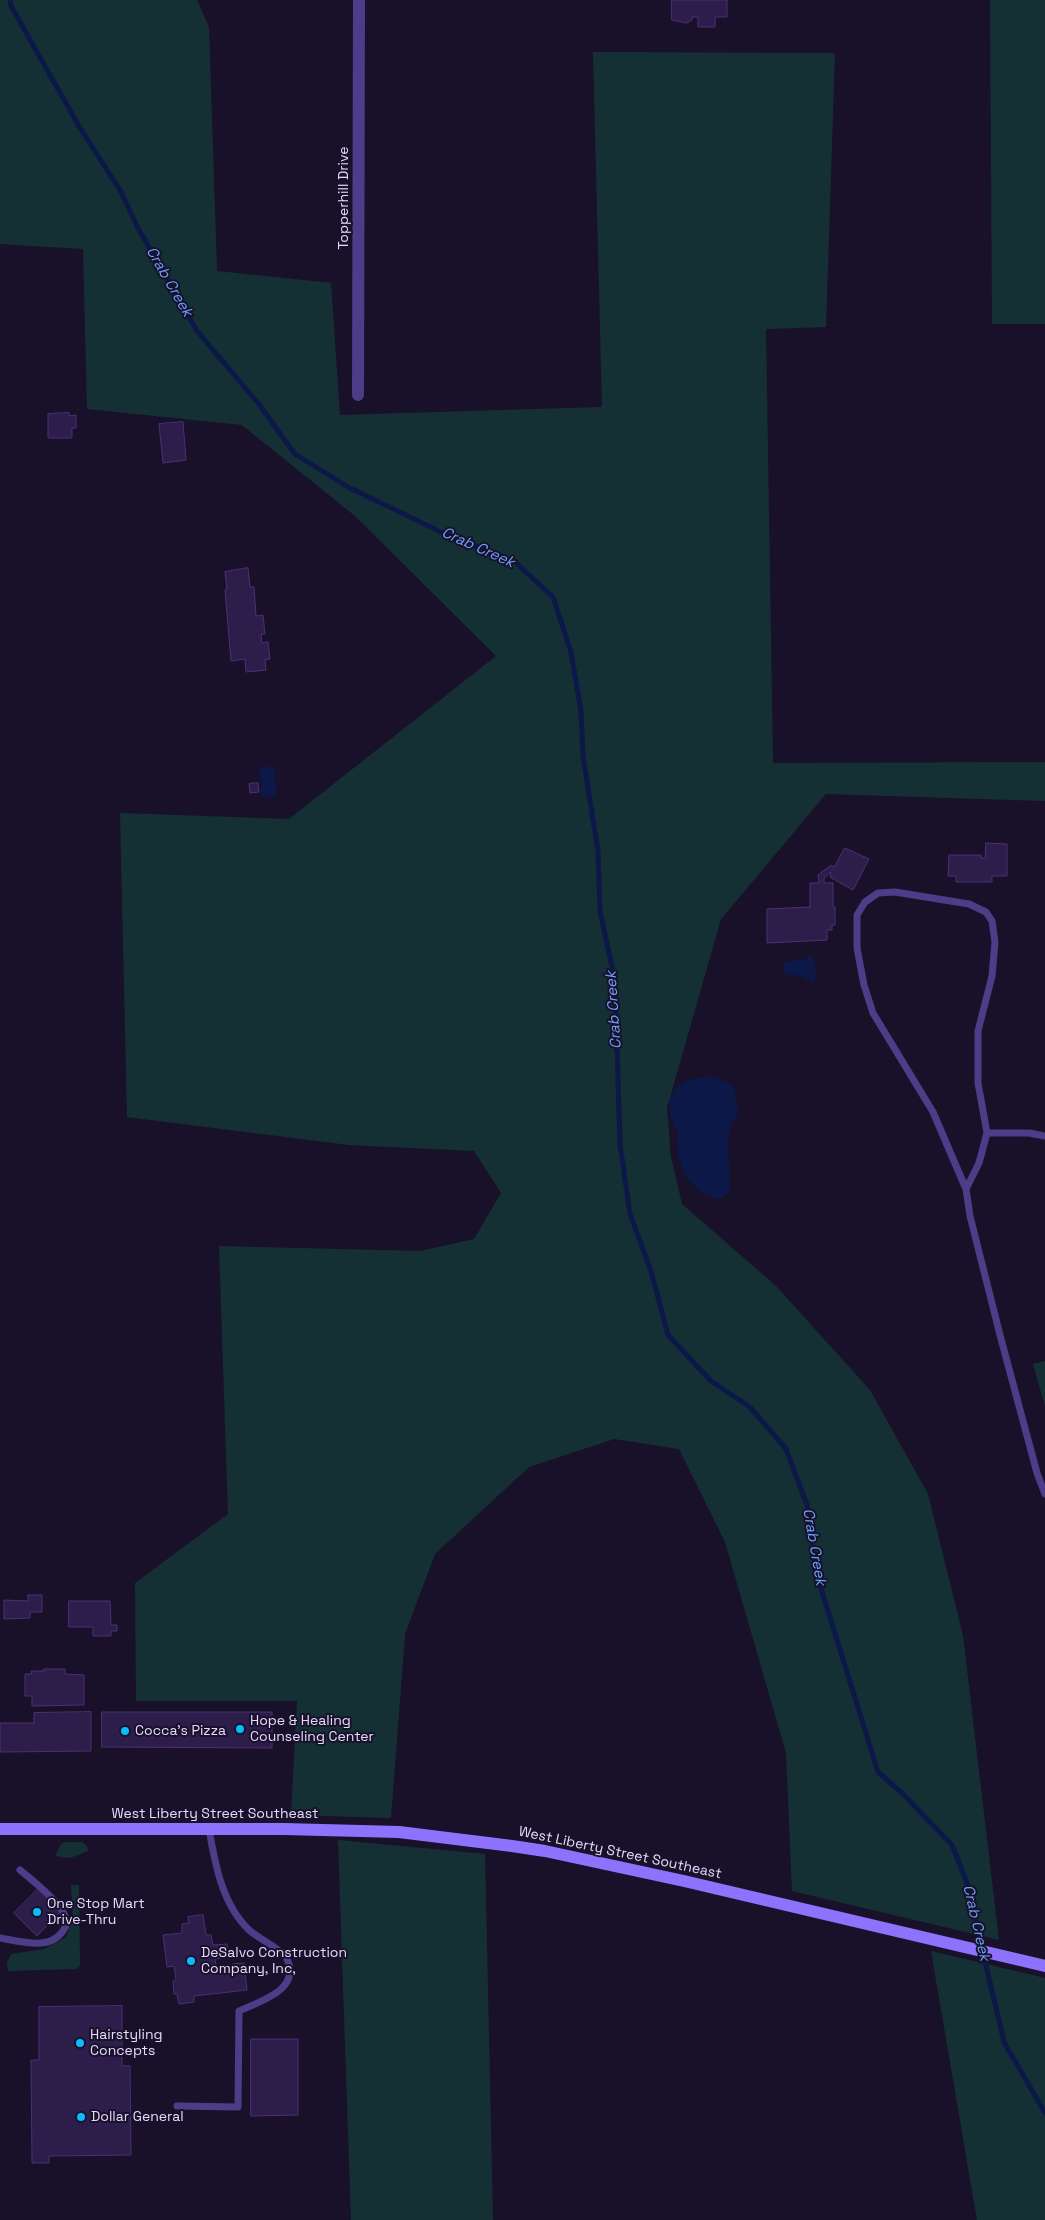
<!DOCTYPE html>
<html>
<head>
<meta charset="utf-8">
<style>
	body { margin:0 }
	canvas { display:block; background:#19112a }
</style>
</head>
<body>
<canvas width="1045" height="2220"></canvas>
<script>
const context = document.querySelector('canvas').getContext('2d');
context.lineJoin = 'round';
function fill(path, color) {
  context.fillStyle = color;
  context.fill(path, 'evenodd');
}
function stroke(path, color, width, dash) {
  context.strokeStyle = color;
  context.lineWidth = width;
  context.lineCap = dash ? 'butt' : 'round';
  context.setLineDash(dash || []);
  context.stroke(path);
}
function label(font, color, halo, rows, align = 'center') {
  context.font = font + ' "Space Grotesk",sans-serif';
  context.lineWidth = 4;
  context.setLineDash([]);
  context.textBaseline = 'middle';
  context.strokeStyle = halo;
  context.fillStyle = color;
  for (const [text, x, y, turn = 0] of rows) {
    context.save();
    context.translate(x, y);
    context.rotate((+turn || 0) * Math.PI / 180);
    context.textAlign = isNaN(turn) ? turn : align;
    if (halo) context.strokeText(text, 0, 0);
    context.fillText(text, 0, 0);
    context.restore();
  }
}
const green = new Path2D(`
	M 0,0 L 197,0 L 209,27 L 217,271 L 331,283 L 340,415 L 602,407 L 593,52 L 835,53 L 826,327 L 766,329 L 773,763 L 1045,762 L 1045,801 L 826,794 L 721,919 L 667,1108 L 671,1157 L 682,1204 L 776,1286 L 870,1390 L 928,1494 L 963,1636 L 999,1940 L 792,1891 L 786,1753 L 725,1542 L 679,1449 L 614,1439 L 529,1467 L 435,1554 L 405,1634 L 391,1818 L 291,1815 L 297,1701 L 136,1701 L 135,1583 L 228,1514 L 219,1246 L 420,1251 L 474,1239 L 501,1193 L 474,1151 L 349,1145 L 127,1117 L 120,813 L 289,819 L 496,656 L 355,516 L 242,425 L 87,409 L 83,249 L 0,244 Z
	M 990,0 L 1045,0 L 1045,324 L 992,324 Z
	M 1045,1361 L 1045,1406 L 1033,1364 Z
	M 338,1840 L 485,1854 L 493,2220 L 351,2220 Z
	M 66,1842 L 82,1842 L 87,1846 L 88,1851 L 70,1858 L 55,1856 L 61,1844 Z
	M 71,1885 L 79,1885 L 80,1966 L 76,1969 L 8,1971 L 7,1963 L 11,1954 L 44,1949 L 66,1937 L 73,1919 Z
	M 931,1951 L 1045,1978 L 1045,2220 L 977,2220 Z`);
const water = new Path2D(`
	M 274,766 L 276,796 L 262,797 L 259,768 Z
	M 809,955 L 812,956 L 816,968 L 814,983 L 799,975 L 788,975 L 784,972 L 783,968 L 785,962 L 807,959 Z
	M 704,1077 L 712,1077 L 732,1085 L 736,1096 L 738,1112 L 730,1128 L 728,1140 L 730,1187 L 728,1194 L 718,1199 C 696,1195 681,1174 678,1152 C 677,1146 678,1139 677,1133 C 676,1126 671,1121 670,1114 C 666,1090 682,1079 704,1077 Z`);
const stream = new Path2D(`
	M 10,0 L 11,6 L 80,128 L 120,190 L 138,228 L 197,331 L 258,403 L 295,454 L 348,487 L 443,533 L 515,562 L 553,597 L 571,652 L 581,711 L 583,756 L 598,851 L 600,911 L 615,981 L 620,1144 L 630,1214 L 651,1271 L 668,1335 L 711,1381 L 750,1407 L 786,1449 L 807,1505 L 815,1569 L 878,1772 L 902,1793 L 952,1845 L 966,1880 L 1004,2042 L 1045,2113`);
const building = new Path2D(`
	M 672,0 L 727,0 L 727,17 L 715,17 L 715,27 L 698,27 L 698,17 L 692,17 L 692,20 L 686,23 L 672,20 Z
	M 69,413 L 69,416 L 76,415 L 76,428 L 72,428 L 72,438 L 48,438 L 48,414 Z
	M 183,422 L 186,460 L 163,463 L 159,424 Z
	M 248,568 L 250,587 L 254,587 L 256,616 L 263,615 L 265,634 L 261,634 L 262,643 L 268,642 L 270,659 L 265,660 L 266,670 L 246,672 L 245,659 L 231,661 L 225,590 L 227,589 L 225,572 Z
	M 258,783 L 259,792 L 250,793 L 249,784 Z
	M 986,843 L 1007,844 L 1007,876 L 992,876 L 992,882 L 956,882 L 956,876 L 948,876 L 949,855 L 981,855 L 981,858 L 985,858 Z
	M 845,848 L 869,859 L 853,890 L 830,877 L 831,872 L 824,878 L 824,883 L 833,883 L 833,907 L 835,907 L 835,925 L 832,925 L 832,930 L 827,930 L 827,940 L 767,943 L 767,909 L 810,907 L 810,883 L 819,883 L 818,875 L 831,865 L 834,867 Z
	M 28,1595 L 42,1595 L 42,1612 L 30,1612 L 30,1618 L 4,1619 L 4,1600 L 28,1601 Z
	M 69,1601 L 110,1601 L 111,1625 L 117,1625 L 117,1631 L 111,1631 L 111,1636 L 93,1636 L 93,1627 L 69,1627 Z
	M 44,1669 L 65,1669 L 65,1674 L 84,1675 L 84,1705 L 32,1706 L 32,1696 L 25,1696 L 25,1674 L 32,1674 L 31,1671 L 44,1671 Z
	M 91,1712 L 91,1751 L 0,1752 L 0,1723 L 34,1723 L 34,1713 Z
	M 102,1712 L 272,1712 L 272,1748 L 102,1747 Z
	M 38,1889 L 61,1911 L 37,1936 L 14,1913 Z
	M 203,1915 L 206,1935 L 211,1935 L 213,1945 L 227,1944 L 229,1957 L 215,1959 L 217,1972 L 232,1972 L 232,1964 L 244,1963 L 247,1990 L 194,1996 L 194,2002 L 179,2004 L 177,1994 L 174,1994 L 173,1981 L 176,1980 L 174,1966 L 167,1967 L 163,1935 L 182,1933 L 182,1924 L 189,1923 L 188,1917 Z
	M 122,2006 L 122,2066 L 130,2066 L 131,2155 L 49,2156 L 49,2163 L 32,2163 L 31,2060 L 39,2060 L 39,2007 Z
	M 251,2039 L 298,2039 L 298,2115 L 251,2116 Z`);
const lane = new Path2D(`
	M 987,1133 L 1029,1133 L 1045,1136
	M 966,1189 L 979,1163 L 987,1133 L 978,1083 L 978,1031 L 992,976 L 995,942 L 992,921 L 986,912 L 969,904 L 895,892 L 878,893 L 865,902 L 857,915 L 857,948 L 864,985 L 873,1013 L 933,1112 L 966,1189 L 970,1216 L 1000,1335 L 1037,1473 L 1045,1494
	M 0,1938 C 24,1942 56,1953 67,1923 C 66,1906 33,1881 20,1870
	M 177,2106 L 238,2107 L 239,2011 C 261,2001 303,1989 286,1957 C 276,1946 261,1940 249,1930 C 222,1904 215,1864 209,1829`);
const street = new Path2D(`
	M 358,395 L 359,0`);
const secondary = new Path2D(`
	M 0,1829 L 284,1829 L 399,1832 L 512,1846 L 545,1851 L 684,1881 L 1045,1966`);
const markers = [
	[240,1729,5,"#09bdfc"],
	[125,1731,5,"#09bdfc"],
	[37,1912,5,"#09bdfc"],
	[191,1961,5,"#09bdfc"],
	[80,2043,5,"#09bdfc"],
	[81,2117,5,"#09bdfc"]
];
const streetNames = [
	["Topperhill Drive",344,198,-90],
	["West Liberty Street Southeast",215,1814],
	["West Liberty Street Southeast",620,1853,12]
];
const poiNames = [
	["Hope & Healing",250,1721],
	["Counseling Center",250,1737],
	["Cocca's Pizza",135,1731],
	["One Stop Mart",47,1904],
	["Drive-Thru",47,1920],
	["DeSalvo Construction",201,1953],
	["Company, Inc,",201,1969],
	["Hairstyling",90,2035],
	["Concepts",90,2051],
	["Dollar General",91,2117]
];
const waterNames = [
	["Crab Creek",169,282,60],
	["Crab Creek",478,548,24],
	["Crab Creek",614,1010,-94],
	["Crab Creek",814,1547,80],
	["Crab Creek",976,1923,77]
];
fill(green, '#143034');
fill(water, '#0c1848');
stroke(stream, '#0c1848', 5);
fill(building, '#2d1d4a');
stroke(building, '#493076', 1);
stroke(lane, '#4c3d88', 7);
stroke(street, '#4c3d88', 12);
stroke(secondary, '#8c72fd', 12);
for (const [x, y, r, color] of markers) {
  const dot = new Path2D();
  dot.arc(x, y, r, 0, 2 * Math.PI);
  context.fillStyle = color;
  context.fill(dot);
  stroke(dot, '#19112a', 2);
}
label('14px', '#e4dafe', '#19112a', streetNames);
label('14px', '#e4dafe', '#19112a', poiNames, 'left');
label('italic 15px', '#6aa1fd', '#19112a', waterNames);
</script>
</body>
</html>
